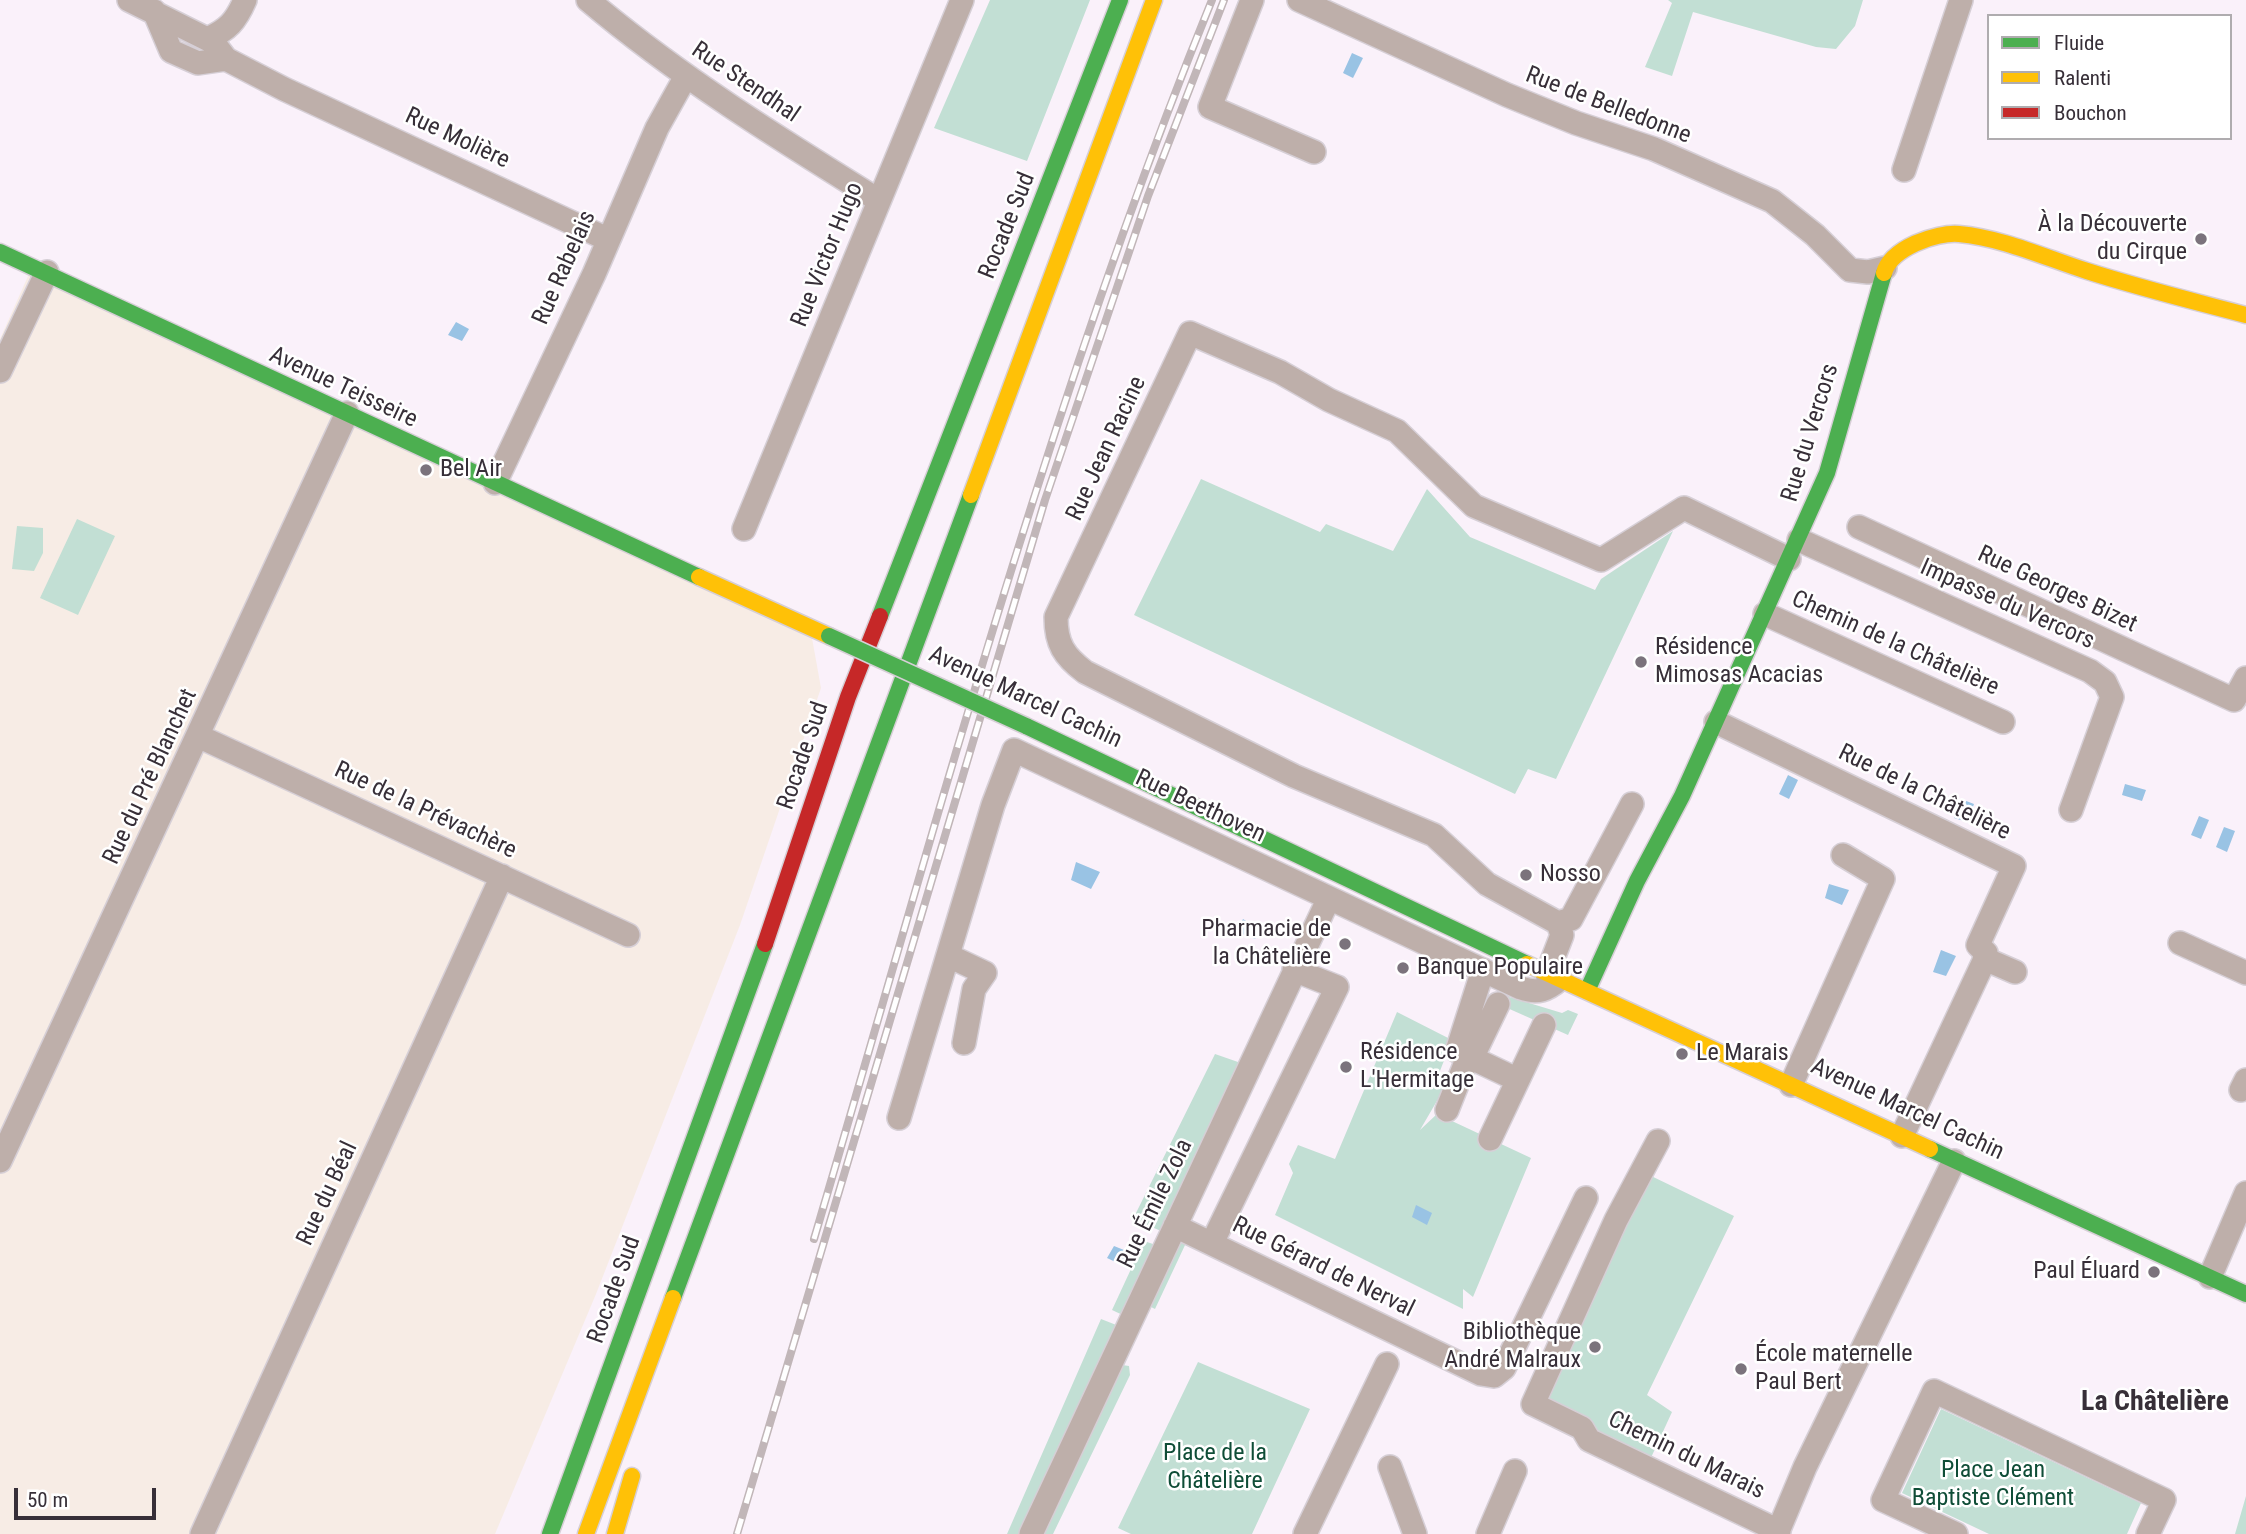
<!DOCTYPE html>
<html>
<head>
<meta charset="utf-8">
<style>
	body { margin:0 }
	#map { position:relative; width:2246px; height:1534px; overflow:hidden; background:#faf1fa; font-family:"Roboto Condensed",sans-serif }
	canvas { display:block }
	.legend { position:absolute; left:1987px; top:14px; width:245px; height:126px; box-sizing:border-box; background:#fff; border:2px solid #afacaf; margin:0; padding:9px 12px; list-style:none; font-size:21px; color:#372f38 }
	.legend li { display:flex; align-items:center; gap:14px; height:35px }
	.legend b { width:35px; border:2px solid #afacaf }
	.scale { position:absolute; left:14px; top:1488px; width:142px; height:32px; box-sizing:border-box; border:4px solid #372f38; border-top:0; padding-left:9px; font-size:21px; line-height:24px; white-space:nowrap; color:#372f38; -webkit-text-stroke:5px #fff; paint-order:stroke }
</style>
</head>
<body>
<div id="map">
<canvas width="2246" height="1534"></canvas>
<ul class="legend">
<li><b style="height:9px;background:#4caf50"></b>Fluide</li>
<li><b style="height:9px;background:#ffc107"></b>Ralenti</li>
<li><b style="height:9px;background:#c62828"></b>Bouchon</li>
</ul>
<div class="scale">50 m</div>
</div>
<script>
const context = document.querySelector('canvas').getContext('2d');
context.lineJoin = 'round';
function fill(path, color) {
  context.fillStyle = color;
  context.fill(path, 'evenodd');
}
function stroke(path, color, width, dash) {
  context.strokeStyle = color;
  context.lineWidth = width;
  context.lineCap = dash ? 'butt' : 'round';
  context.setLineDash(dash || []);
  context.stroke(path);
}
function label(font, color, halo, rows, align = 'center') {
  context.font = font + ' "Roboto Condensed",sans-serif';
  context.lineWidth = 5;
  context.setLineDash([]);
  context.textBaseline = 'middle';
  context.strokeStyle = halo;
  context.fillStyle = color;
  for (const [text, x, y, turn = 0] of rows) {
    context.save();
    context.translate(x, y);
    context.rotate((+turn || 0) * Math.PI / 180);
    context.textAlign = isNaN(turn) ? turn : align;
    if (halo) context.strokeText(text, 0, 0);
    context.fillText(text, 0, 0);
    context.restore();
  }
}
const commercial = new Path2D(`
	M 33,265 L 810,627 L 821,688 L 740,925 L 596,1294 L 495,1534 L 0,1534 L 0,339 Z`);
const green = new Path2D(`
	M 990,0 L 1090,0 L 1027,161 L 934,128 Z
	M 1668,0 L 1863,0 L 1855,26 L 1836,49 L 1816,47 L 1693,12 L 1672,76 L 1645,67 L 1672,3 Z
	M 1201,479 L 1320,532 L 1326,524 L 1393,551 L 1427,489 L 1470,537 L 1595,590 L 1601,579 L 1673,531 L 1556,779 L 1528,769 L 1515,794 L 1134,615 Z
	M 77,519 L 115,536 L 78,615 L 40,598 Z
	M 17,526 L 43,528 L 43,553 L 34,571 L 12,569 Z
	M 1506,996 L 1562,1013 L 1568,1010 L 1578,1014 L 1568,1035 L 1505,1007 Z
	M 1397,1012 L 1452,1040 L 1438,1076 L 1448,1082 L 1420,1130 L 1437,1114 L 1531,1158 L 1473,1297 L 1463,1289 L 1463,1309 L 1275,1215 L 1293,1173 L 1289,1164 L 1298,1145 L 1335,1159 Z
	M 1215,1054 L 1238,1062 L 1245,1069 L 1168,1234 L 1133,1219 Z
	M 1645,1173 L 1734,1216 L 1647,1395 L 1672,1412 L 1649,1462 L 1536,1405 Z
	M 1176,1238 L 1186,1243 L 1155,1309 L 1143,1303 Z
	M 1144,1241 L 1162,1247 L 1129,1318 L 1112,1310 Z
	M 1101,1319 L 1124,1328 L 1027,1534 L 1007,1534 Z
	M 1198,1362 L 1310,1409 L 1252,1534 L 1131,1534 L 1118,1528 Z
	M 1116,1364 L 1129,1366 L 1130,1375 L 1053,1534 L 1037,1534 Z
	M 1941,1409 L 2141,1503 L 2127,1534 L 1989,1534 L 1902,1493 Z
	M 2246,1496 L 2246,1534 L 2235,1534 Z`);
const water = new Path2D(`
	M 1352,53 L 1363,58 L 1353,78 L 1343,73 Z
	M 456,322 L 469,329 L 462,341 L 448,335 Z
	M 1788,775 L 1798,780 L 1789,799 L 1779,794 Z
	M 2125,784 L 2146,790 L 2142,801 L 2122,795 Z
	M 1961,799 L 1974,804 L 1967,822 L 1954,818 Z
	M 2199,816 L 2209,820 L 2201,839 L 2191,835 Z
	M 2224,827 L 2235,831 L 2227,852 L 2216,847 Z
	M 1076,862 L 1100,872 L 1091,889 L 1071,880 Z
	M 1829,884 L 1849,890 L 1842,905 L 1825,898 Z
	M 1243,919 L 1262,931 L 1255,939 L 1237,932 Z
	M 1941,950 L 1956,956 L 1946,976 L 1933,972 Z
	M 1416,1205 L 1432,1213 L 1427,1225 L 1412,1217 Z
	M 1114,1246 L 1129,1252 L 1124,1266 L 1107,1258 Z`);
const street = new Path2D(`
	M 129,0 L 213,42 L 226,59 L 284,89 L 607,239
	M 588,0 C 678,76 778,138 878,200
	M 1252,0 L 1210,107 L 1314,152
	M 1299,0 L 1507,95 L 1576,123 L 1654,149 L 1772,201 L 1815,235 L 1850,270 L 1868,272 L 1885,268
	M 154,11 L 171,51 L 198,63 L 226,59
	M 207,39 C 228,30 236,21 245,0
	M 1904,170 L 1961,0
	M 0,371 L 47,272
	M 495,483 L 594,274 L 657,128 L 686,76
	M 1859,527 L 2234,700 L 2246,678
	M 744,529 L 962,0
	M 1799,540 L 2090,671 L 2105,682 L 2112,697 L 2071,810
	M 1765,614 L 2003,722
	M 1716,722 L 2014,866 L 1978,945 L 1986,953 L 1984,960
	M 198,736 L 628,935
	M 1558,923 L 1571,919 L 1632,804
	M 2180,943 L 2246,973
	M 949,956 L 985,973 L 974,989 L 964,1043
	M 1483,970 L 1457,1051 L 1518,1080
	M 1547,974 L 1562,935 L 1558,923 L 1487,884 L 1434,835 L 1294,776 L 1085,672 C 1064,656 1056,644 1056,617 L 1190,333 L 1280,372 L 1329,400 L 1397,431 L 1474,506 L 1601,560 L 1684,508 L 1789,559
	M 1472,1058 L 1498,1004
	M 1791,1085 L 1883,879 L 1843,855
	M 2241,1090 L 2246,1080
	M 1447,1110 L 1468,1057
	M 899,1118 L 993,805 L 1014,750 L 1521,988 C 1538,994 1547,990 1560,979
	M 1902,1136 L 1985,959 L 2015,972
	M 1490,1139 L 1544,1025
	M 1658,1141 L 1616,1220 L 1533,1404 L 1582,1428 L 1589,1440 L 1779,1531
	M 0,1161 L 347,413
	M 1175,1226 L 1481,1374 L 1494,1376 L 1504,1368 L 1586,1198
	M 1212,1243 L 1337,987 L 1294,970
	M 2210,1277 L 2246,1193
	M 1390,1467 L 1415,1534
	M 202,1534 L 502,876
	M 1031,1534 L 1329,898
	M 1305,1534 L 1387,1364
	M 1488,1534 L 1515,1471
	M 1777,1534 L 1805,1467 L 1954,1161
	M 1956,1534 L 1883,1500 L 1934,1391 L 2164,1500 L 2148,1534`);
const fast = new Path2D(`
	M 0,252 L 699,577
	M 880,616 L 1120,0
	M 1026,726 L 1527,964
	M 1587,991 L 1637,881 L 1682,796 L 1827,473 L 1884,273
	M 1930,1149 L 2246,1294
	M 673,1298 L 971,495
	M 550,1534 L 765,944`);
const slow = new Path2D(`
	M 1884,273 C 1891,248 1936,232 1959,234 C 2003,238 2046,258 2087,271 C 2140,288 2193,301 2246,315
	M 971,495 L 1154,0
	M 699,577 L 829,636
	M 1527,964 L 1930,1149
	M 586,1534 L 673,1298
	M 615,1534 L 632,1476`);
const jam = new Path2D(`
	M 765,944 L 848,697 L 880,616`);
const rail = new Path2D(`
	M 814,1239 C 937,823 1048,402 1212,0
	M 737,1534 L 1045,500 L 1148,196 L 1224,0`);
const fastBridge = new Path2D(`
	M 829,636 L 1026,726`);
const markers = [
	[2201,239,7,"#7b737c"],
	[426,470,7,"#7b737c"],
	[1641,662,7,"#7b737c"],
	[1526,875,7,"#7b737c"],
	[1345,944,7,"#7b737c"],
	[1403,968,7,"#7b737c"],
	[1682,1054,7,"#7b737c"],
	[1346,1067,7,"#7b737c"],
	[2154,1272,7,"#7b737c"],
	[1595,1347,7,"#7b737c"],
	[1741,1369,7,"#7b737c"]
];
const streetNames = [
	["Rue Stendhal",745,83,34],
	["Rue de Belledonne",1608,106,21],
	["Rue Molière",457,139,25],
	["Rocade Sud",1008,226,-68],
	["Rue Victor Hugo",828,255,-68],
	["Rue Rabelais",565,268,-66],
	["Avenue Teisseire",343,388,25],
	["Rue du Vercors",1811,433,-73],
	["Rue Jean Racine",1107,449,-65],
	["Rue Georges Bizet",2057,590,25],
	["Impasse du Vercors",2007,605,24],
	["Chemin de la Châtelière",1895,644,24],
	["Avenue Marcel Cachin",1025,698,25],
	["Rocade Sud",804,756,-71],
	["Rue du Pré Blanchet",151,777,-65],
	["Rue de la Châtelière",1924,793,26],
	["Rue Beethoven",1200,807,25],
	["Rue de la Prévachère",425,811,25],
	["Avenue Marcel Cachin",1907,1110,25],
	["Rue du Béal",328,1194,-65],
	["Rue Émile Zola",1156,1204,-64],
	["Rue Gérard de Nerval",1323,1268,26],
	["Rocade Sud",615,1290,-70],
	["Chemin du Marais",1686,1456,26]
];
const poiNames = [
	["À la Découverte",2187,225,"right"],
	["du Cirque",2187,253,"right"],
	["Bel Air",440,470],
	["Résidence",1655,648],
	["Mimosas Acacias",1655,676],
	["Nosso",1540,875],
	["Pharmacie de",1331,930,"right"],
	["la Châtelière",1331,958,"right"],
	["Banque Populaire",1417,968],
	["Résidence",1360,1053],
	["L'Hermitage",1360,1081],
	["Le Marais",1696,1054],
	["Paul Éluard",2140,1272,"right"],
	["Bibliothèque",1581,1333,"right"],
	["André Malraux",1581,1361,"right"],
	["École maternelle",1755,1355],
	["Paul Bert",1755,1383]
];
const parkNames = [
	["Place de la",1215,1454],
	["Châtelière",1215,1482],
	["Place Jean",1993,1471],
	["Baptiste Clément",1993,1499]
];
const quarterNames = [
	["La Châtelière",2155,1403]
];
fill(commercial, '#f7ece5');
fill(green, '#c2dfd4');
fill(water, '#99c3e4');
stroke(street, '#d6cfd6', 26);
stroke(fast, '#d6cfd6', 19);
stroke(slow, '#d6cfd6', 19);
stroke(jam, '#d6cfd6', 19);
stroke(street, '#beafaa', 23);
stroke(fast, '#4caf50', 16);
stroke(slow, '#ffc107', 16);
stroke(jam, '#c62828', 16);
stroke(rail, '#c1b6b8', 8);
stroke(rail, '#fff', 5, [16]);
stroke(fastBridge, '#d6cfd6', 19, []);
stroke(fastBridge, '#4caf50', 16);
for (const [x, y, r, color] of markers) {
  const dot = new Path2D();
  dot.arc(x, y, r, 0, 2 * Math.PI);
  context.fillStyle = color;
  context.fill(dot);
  stroke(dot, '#fff', 2.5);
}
label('24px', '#372f38', '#fff', streetNames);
label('24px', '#372f38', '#fff', poiNames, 'left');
label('24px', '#0f4d37', '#fff', parkNames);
label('bold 28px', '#372f38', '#fff', quarterNames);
</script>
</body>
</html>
